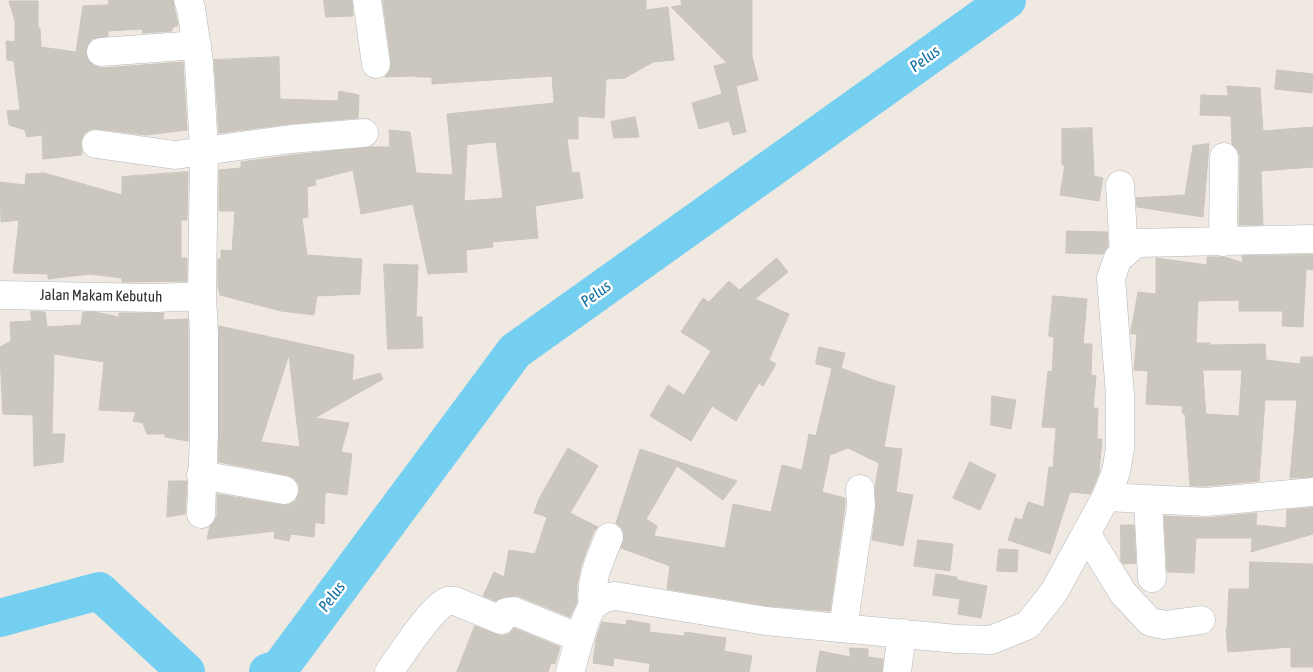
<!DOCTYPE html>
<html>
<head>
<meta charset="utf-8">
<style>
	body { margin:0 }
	canvas { display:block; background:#efe9e1 }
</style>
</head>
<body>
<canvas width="1313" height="672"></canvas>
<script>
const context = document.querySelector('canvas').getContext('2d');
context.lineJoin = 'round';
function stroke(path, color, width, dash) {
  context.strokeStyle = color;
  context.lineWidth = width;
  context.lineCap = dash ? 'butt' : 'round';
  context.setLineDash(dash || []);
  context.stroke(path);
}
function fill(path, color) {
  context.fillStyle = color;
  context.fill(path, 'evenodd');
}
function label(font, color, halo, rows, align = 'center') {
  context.font = font + ' "Asap Condensed",sans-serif';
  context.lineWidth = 5;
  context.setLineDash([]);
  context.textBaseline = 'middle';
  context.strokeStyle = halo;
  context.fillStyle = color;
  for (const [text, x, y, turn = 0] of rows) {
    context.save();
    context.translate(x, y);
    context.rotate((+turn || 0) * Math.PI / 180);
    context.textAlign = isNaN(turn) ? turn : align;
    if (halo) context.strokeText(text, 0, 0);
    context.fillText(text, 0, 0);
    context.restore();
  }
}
const river = new Path2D(`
	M 0,618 L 99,591 L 186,672
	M 268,672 L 279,669 L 515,351 L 1007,0`);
const building = new Path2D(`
	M 109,0 L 173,0 L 178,26 L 173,27 L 172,31 L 143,33 L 142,29 L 108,31 L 108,36 L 92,39 L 87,46 L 86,54 L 88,60 L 94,66 L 102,68 L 183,62 L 187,130 L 146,135 L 98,129 L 91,129 L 84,134 L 81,141 L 82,155 L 43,159 L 42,135 L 27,137 L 25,130 L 9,125 L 7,111 L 20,110 L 14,61 L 7,60 L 6,41 L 15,42 L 15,21 L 9,1 L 38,1 L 38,28 L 40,28 L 41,47 L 76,52 L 83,6 L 108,5 Z
	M 324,0 L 352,0 L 353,16 L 326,17 Z
	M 383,0 L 646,0 L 646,10 L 668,7 L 674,60 L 653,62 L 625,78 L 606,79 L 604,118 L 578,116 L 578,139 L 567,139 L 572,173 L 579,172 L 583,198 L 535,206 L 538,238 L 492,242 L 493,247 L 466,250 L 467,272 L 428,274 L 413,204 L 361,214 L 353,170 L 315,180 L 316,185 L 307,187 L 308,217 L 302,218 L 307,255 L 362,259 L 360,294 L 317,296 L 314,315 L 281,311 L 220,295 L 218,285 L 218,259 L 221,259 L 221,250 L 232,251 L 235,211 L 219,211 L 219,170 L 241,168 L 241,162 L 293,155 L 370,147 L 390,147 L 389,130 L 410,132 L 416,173 L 453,175 L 447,114 L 554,103 L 552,76 L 432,84 L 432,77 L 417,77 L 417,76 L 385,77 L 390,70 L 391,62 ZM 496,142 L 503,198 L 464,201 L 467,145 Z
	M 681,0 L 752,0 L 752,56 L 758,80 L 736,86 L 746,132 L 733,135 L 729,121 L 699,129 L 692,103 L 722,94 L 714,66 L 727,63 L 671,7 L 682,5 Z
	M 279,57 L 280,99 L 338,101 L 339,91 L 359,95 L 358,118 L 289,124 L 219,133 L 214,60 Z
	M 1277,70 L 1313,74 L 1312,93 L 1275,89 Z
	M 1227,86 L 1260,88 L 1263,131 L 1313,127 L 1313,167 L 1261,171 L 1263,225 L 1239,225 L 1240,157 L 1237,149 L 1232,144 L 1231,116 L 1200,115 L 1201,95 L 1228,96 Z
	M 635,117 L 639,137 L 614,138 L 611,122 Z
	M 1092,128 L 1094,176 L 1103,178 L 1099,201 L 1060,195 L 1065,165 L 1062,165 L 1062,129 Z
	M 1209,144 L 1203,217 L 1137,207 L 1136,198 L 1185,195 L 1193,146 Z
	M 188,172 L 187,220 L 181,220 L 181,258 L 187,258 L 187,281 L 122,282 L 122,278 L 90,274 L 48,279 L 48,274 L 13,273 L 19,220 L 1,222 L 0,182 L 25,185 L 26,174 L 44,173 L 122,195 L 122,177 Z
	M 1067,231 L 1107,232 L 1108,246 L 1103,254 L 1066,253 Z
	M 1313,255 L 1313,270 L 1306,269 L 1303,327 L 1282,326 L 1283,311 L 1239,311 L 1239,300 L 1198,301 L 1196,343 L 1210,343 L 1210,345 L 1265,344 L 1266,360 L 1300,364 L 1301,357 L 1313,357 L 1313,477 L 1290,478 L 1297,400 L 1265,400 L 1259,481 L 1206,486 L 1190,486 L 1185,414 L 1182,413 L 1183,406 L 1146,404 L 1148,371 L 1134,370 L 1137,334 L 1131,334 L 1131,331 L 1138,292 L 1156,294 L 1156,258 L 1207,265 L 1207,257 L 1225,257 L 1243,263 L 1242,256 ZM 1203,370 L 1242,370 L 1239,416 L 1206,414 Z
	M 777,258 L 788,272 L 755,299 L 789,314 L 769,360 L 776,364 L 763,386 L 759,383 L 736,421 L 712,406 L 691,441 L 650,416 L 668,385 L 684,395 L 711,351 L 681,332 L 703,298 L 709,302 L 729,281 L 739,290 Z
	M 384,264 L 418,265 L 416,317 L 422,317 L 423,348 L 388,349 Z
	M 1053,296 L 1087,299 L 1083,344 L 1092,344 L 1091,375 L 1096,376 L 1093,408 L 1098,408 L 1097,439 L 1102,439 L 1099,473 L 1092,490 L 1090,494 L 1070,492 L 1050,554 L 1008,540 L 1015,518 L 1022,520 L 1028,502 L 1044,507 L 1049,467 L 1053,468 L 1056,428 L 1042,427 L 1048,371 L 1052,372 L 1054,337 L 1049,336 Z
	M 31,311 L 45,312 L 47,327 L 81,325 L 83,312 L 95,312 L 119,317 L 119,313 L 164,313 L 163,320 L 188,319 L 188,441 L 165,437 L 165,434 L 147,434 L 143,423 L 133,421 L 136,412 L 99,410 L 104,362 L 54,354 L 52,434 L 65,434 L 63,462 L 34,466 L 33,415 L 3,414 L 0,355 L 0,347 L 11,341 L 10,322 L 31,321 Z
	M 219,326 L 354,355 L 352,381 L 380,373 L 383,379 L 315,418 L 349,423 L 341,452 L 352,454 L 347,495 L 325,492 L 324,524 L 315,522 L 314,537 L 291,534 L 289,541 L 274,538 L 275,531 L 207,539 L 210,526 L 214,522 L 217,515 L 217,494 L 282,505 L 289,505 L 296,500 L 299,492 L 299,485 L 294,478 L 287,475 L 219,462 ZM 289,355 L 296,416 L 300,447 L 261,442 Z
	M 819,347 L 845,353 L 841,368 L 879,382 L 895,386 L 884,447 L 902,449 L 896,492 L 913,495 L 903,546 L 872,540 L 876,508 L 875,487 L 879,463 L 848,448 L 830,455 L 822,492 L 845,498 L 845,505 L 830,611 L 768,606 L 667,589 L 670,566 L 621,548 L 624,534 L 622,528 L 616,523 L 640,449 L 737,481 L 723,500 L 677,466 L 646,519 L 657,526 L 654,536 L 725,548 L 733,504 L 771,512 L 782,465 L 802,470 L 809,434 L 816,436 L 832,368 L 816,364 Z
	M 992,396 L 1016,400 L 1011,429 L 991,425 Z
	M 568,448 L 598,466 L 570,513 L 598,527 L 594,531 L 581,566 L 577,585 L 577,602 L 570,617 L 518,596 L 504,597 L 496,601 L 483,596 L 494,572 L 504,577 L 509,550 L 535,554 L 547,517 L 534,513 L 539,499 Z
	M 970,462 L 996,475 L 980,510 L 953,498 Z
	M 169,481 L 187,481 L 185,514 L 167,517 Z
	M 1313,508 L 1313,534 L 1251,552 L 1252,538 L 1196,538 L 1194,573 L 1167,572 L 1164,516 L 1207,518 L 1257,513 L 1256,525 L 1286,528 L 1287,510 Z
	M 1121,525 L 1134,525 L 1136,563 L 1123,564 L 1121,561 Z
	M 918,540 L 953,544 L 950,571 L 914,566 Z
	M 999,549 L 1018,550 L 1017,572 L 997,571 Z
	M 1250,562 L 1313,564 L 1313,667 L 1291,667 L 1291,647 L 1228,652 L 1226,629 L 1227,629 L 1229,589 L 1249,589 Z
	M 936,574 L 957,577 L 957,580 L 987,586 L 981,618 L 958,614 L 960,599 L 933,595 Z
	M 627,620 L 650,624 L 649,632 L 684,636 L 685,632 L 726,638 L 724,651 L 752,656 L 749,672 L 649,672 L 650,664 L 647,663 L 614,658 L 613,666 L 593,663 L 596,639 L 602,622 L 626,625 Z
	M 475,626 L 502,636 L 509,634 L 514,628 L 560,647 L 555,664 L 551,663 L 548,672 L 457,672 Z
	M 850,648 L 868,649 L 868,657 L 883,659 L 882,672 L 816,672 L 820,651 L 850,657 Z`);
const minor = new Path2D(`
	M 188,0 L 191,8 L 199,63 L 204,150 L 202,296 L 204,334 L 204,434 L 201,514
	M 367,0 L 376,64
	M 101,52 L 197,45
	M 96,144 L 175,155 L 291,139 L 364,133
	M 1120,185 L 1124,254
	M 1223,242 L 1224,157
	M 0,295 L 155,298 L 202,296
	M 201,475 L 284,490
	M 1106,497 L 1206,502 L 1313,492
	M 1148,500 L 1152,578
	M 1086,533 L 1123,593 L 1150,622 L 1165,625 L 1201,620
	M 593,606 C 589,581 600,560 609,537
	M 843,628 L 861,506 L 860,489
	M 389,672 C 402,654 427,614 444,603 C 448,600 451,600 455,601 L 501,620 L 506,612 L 513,611 L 580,638
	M 570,672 C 575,657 584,615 594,605 C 600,599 607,597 615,596 L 766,621 L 957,639 L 991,640 L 1028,625 L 1054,592 L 1106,497 L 1116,472 L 1120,448 L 1120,395 L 1111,278 L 1118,258 L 1137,243 L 1313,239
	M 897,672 L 902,633`);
const streetNames = [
	["Jalan Makam Kebutuh",101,296,1]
];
const waterNames = [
	["Pelus",925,59,-36],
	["Pelus",596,294,-36],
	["Pelus",332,597,-53]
];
stroke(river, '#75cff0', 38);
fill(building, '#cbc7bf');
stroke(building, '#cbc5ba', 1);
stroke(minor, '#b4b7c1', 29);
stroke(minor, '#fff', 28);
label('15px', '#2e2e2e', '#fff', streetNames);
label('italic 16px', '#0d6fa3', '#fff', waterNames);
</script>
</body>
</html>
